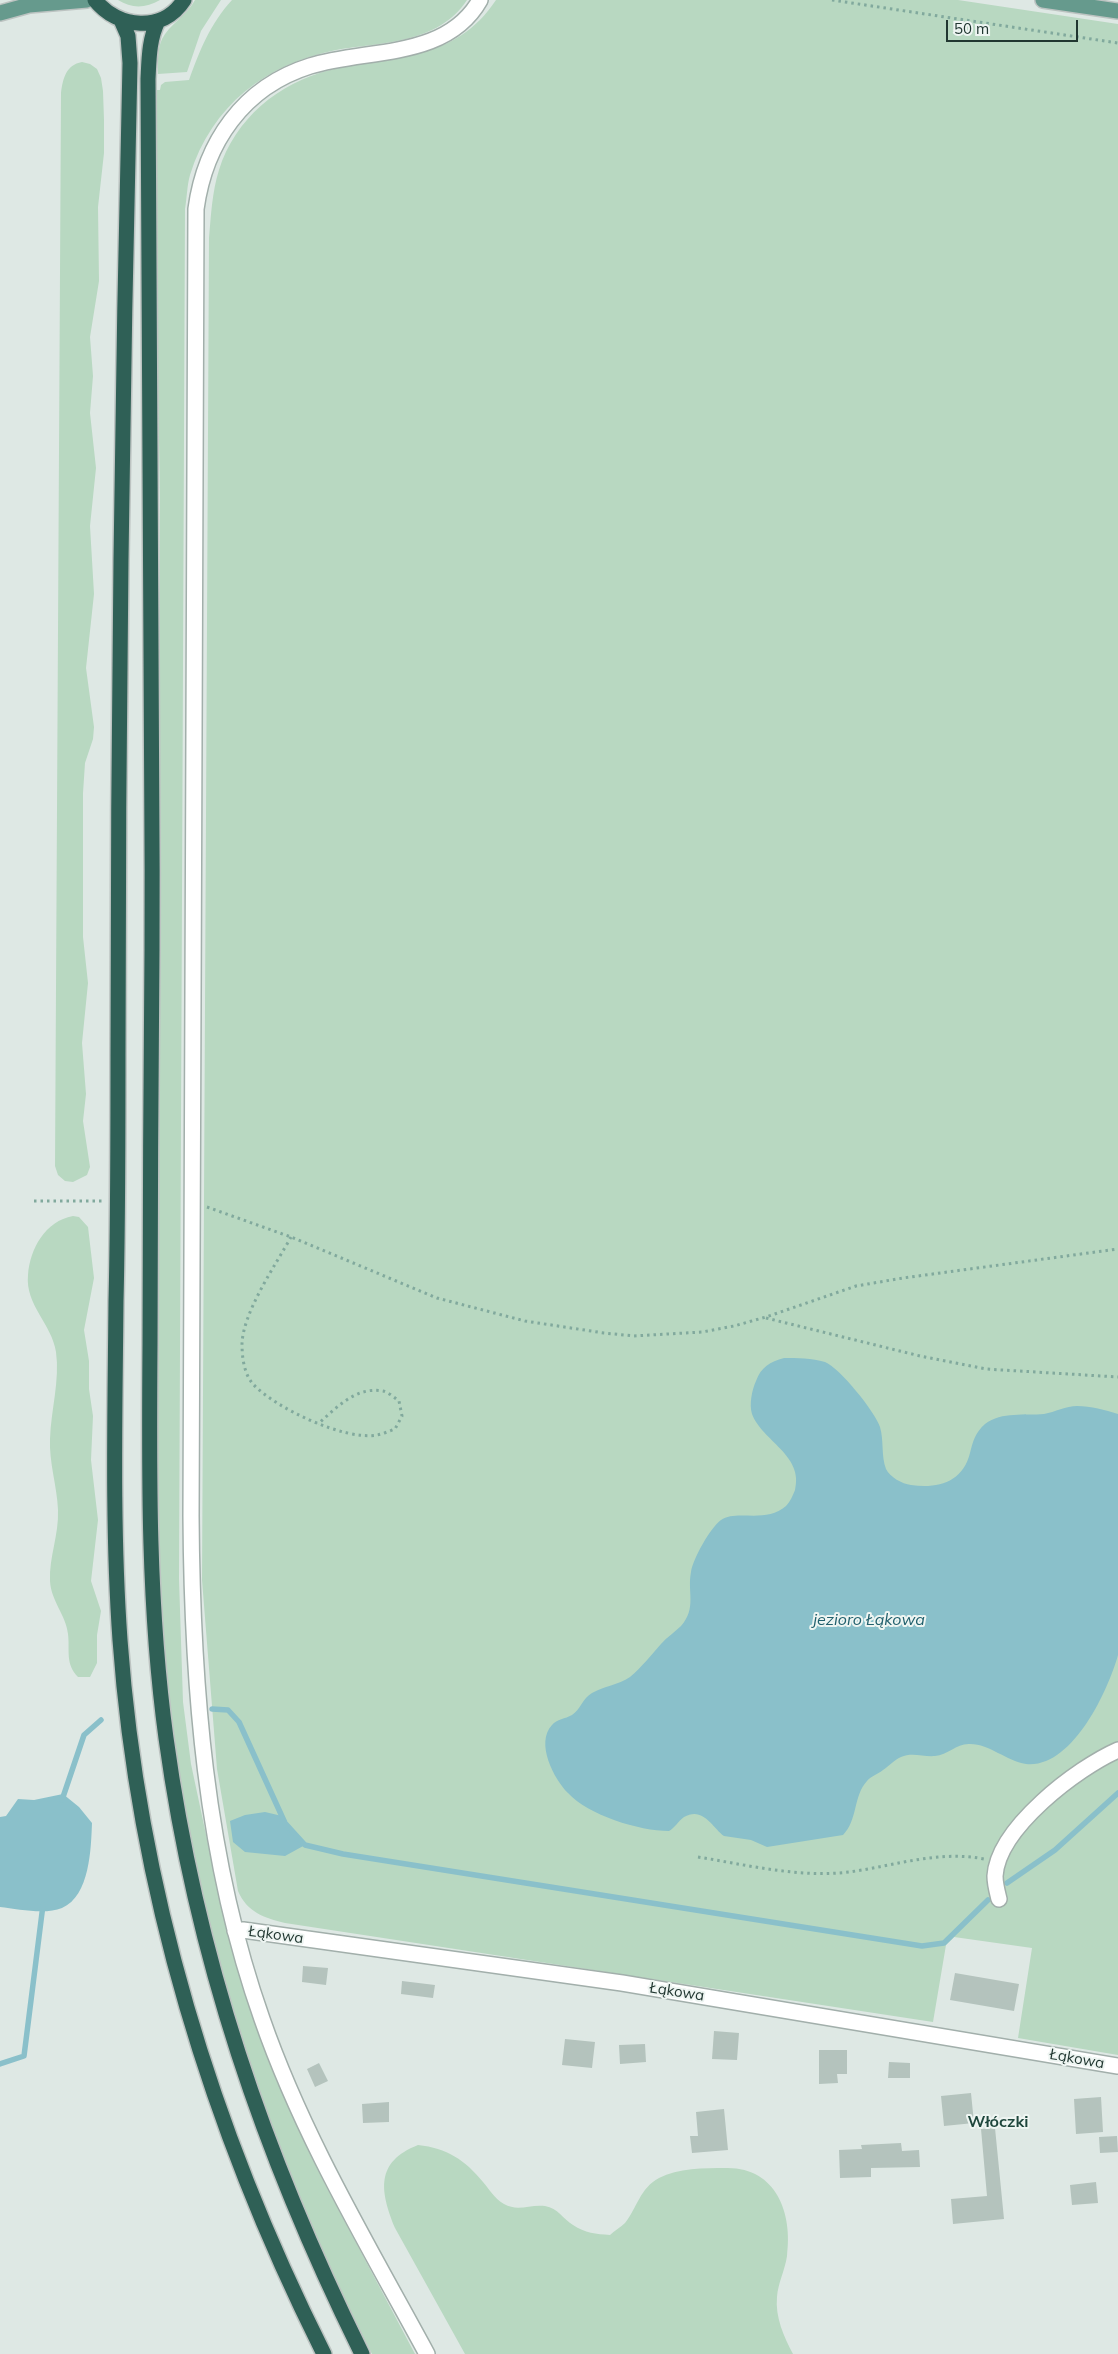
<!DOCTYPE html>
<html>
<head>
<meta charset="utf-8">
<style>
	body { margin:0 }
	#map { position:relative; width:1118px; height:2354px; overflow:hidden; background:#dee8e4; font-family:Mulish,sans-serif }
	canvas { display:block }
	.scale { position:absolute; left:946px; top:20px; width:132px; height:22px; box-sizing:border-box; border:2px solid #213731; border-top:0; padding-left:6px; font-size:15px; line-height:18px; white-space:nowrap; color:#213731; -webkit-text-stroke:4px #eef5f2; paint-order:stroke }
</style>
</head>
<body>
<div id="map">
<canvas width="1118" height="2354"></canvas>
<div class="scale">50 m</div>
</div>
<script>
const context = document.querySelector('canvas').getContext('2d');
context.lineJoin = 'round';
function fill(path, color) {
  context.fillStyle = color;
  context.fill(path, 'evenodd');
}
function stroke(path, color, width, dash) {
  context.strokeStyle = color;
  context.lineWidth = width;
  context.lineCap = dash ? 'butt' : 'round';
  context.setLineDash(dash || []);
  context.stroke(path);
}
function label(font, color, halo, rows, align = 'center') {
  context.font = font + ' Mulish,sans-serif';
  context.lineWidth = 4;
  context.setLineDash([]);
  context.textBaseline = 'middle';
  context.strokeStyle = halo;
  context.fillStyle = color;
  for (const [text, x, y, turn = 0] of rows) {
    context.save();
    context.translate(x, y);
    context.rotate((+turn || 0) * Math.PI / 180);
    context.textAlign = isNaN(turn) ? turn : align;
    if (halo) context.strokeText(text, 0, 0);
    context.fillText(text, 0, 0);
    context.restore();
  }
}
const green = new Path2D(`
	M 118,0 L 160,0 C 146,8 132,9 118,0 Z
	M 195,0 L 221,0 L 201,31 L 187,72 L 158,74 C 158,63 157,50 162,39 C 169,25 187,15 195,0 Z
	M 232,0 L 467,0 C 438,44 382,42 336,50 C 266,64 212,105 190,175 C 187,185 187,198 185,209 L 179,1579 L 183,1702 L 191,1764 L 222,1910 L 245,1994 L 277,2082 L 326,2186 L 415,2354 L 372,2354 L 326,2263 L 281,2159 L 246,2059 L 219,1972 L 195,1866 L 179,1780 L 163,1641 L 158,1533 L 156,1400 L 160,498 L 153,90 L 160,90 L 161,85 L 165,82 L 189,80 C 200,50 210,24 232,0 Z
	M 496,0 L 958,0 L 1118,24 L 1118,2055 L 1018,2038 L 1032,1948 L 954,1937 L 946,1945 L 933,2022 L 285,1923 C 264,1918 247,1912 238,1891 L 217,1769 L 202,1580 L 209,238 C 211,216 212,192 219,170 C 235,119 278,83 330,70 C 393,55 455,62 496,0 Z
	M 82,62 L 90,64 L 97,69 L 101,78 L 103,91 L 104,120 L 104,153 L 98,207 L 99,281 L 90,337 L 93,376 L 90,413 L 96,468 L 90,526 L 94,594 L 86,668 L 94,727 L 93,739 L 85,763 L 83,793 L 83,937 L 88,983 L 82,1043 L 86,1094 L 83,1121 L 90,1167 L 87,1175 L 73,1182 L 65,1181 L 58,1175 L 55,1166 L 61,93 C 63,78 66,65 82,62 Z
	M 73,1216 L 79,1217 L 88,1227 L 94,1278 L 84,1330 L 89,1361 L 89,1389 L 93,1416 L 91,1460 L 98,1520 L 91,1581 L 101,1611 L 97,1635 L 97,1663 L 90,1677 L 78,1677 C 65,1664 70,1650 68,1634 C 66,1615 51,1601 50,1581 C 49,1557 59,1535 58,1510 C 57,1486 49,1463 50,1439 C 51,1410 60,1380 56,1352 C 52,1324 25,1305 28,1275 C 30,1249 45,1221 73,1216 Z
	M 418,2145 C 447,2148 465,2160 483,2182 C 490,2190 494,2198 504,2204 C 518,2212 530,2204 545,2206 C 558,2208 563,2219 573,2225 C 585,2233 596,2234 610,2235 C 614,2231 621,2227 625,2223 C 637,2208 640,2188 659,2178 C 678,2168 704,2168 726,2168 C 776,2167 793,2213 787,2256 C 785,2270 778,2283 777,2297 C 775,2317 784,2337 793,2354 L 465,2354 L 395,2228 C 380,2191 375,2162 418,2145 Z`);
const water = new Path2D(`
	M 784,1358 C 797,1358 812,1358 825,1362 C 839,1367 876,1413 880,1427 C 884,1440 881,1456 886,1469 C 890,1477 902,1484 911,1485 C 938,1489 963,1482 970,1453 C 973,1441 975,1433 985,1424 C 1002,1411 1025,1416 1044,1414 C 1055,1412 1066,1406 1077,1406 C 1091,1406 1105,1410 1118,1414 L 1118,1655 C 1108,1691 1072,1769 1026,1764 C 1006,1761 990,1744 970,1744 C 957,1743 948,1755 935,1756 C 923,1757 912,1752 901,1757 C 894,1760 889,1766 883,1770 C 878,1774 871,1776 867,1781 C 853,1796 858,1820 843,1835 L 767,1847 L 751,1840 L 724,1836 C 712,1827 703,1806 684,1817 C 678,1821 675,1828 669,1831 C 639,1831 588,1815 568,1793 C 554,1779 535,1743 552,1725 C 557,1719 565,1719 572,1715 C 580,1710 583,1698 592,1693 C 604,1686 618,1685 630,1677 C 642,1667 651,1655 661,1644 C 667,1637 675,1632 681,1626 C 697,1608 687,1592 691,1572 C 693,1559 710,1528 721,1520 C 736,1509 766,1524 786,1506 C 790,1502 793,1495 795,1490 C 804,1455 762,1441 752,1414 C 749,1404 752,1390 756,1381 C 761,1367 770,1362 784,1358 Z
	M 63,1794 L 79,1807 L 92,1823 C 91,1848 90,1896 62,1908 C 45,1915 18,1909 0,1907 L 0,1817 L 6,1816 L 18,1799 L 34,1800 Z
	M 265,1812 L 282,1816 L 305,1845 L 285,1856 L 245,1852 L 233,1842 L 230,1821 L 245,1815 Z`);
const stream = new Path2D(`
	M 212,1709 L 228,1710 L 239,1722 L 285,1823 L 305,1845 L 343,1854 L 922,1946 L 944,1943 L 988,1900
	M 62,1800 L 84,1735 L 101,1720
	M 1007,1883 L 1055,1850 L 1118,1793
	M 0,2064 L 24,2056 L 43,1905`);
const building = new Path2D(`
	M 303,1966 L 328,1968 L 326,1985 L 302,1982 Z
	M 955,1973 L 1019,1984 L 1014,2011 L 950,2000 Z
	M 402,1981 L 435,1985 L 433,1998 L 401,1994 Z
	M 714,2031 L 739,2033 L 737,2060 L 712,2059 Z
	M 565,2039 L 595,2042 L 592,2068 L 562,2065 Z
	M 645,2044 L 646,2062 L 620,2064 L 619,2045 Z
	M 819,2050 L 847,2050 L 847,2074 L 837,2074 L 838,2083 L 819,2084 Z
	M 889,2062 L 910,2063 L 910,2078 L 888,2078 Z
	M 319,2063 L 328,2081 L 315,2087 L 307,2069 Z
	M 971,2093 L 974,2123 L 944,2126 L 941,2096 Z
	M 1101,2097 L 1103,2132 L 1076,2134 L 1074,2099 Z
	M 389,2102 L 389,2122 L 363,2123 L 362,2104 Z
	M 724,2109 L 728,2150 L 692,2153 L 690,2136 L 698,2136 L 696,2112 Z
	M 995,2128 L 1004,2219 L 953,2224 L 951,2199 L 987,2196 L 981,2129 Z
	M 1117,2136 L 1118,2152 L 1100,2153 L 1099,2137 Z
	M 901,2143 L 902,2151 L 919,2150 L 920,2167 L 871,2168 L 871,2177 L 840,2178 L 839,2150 L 862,2149 L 861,2145 Z
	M 1096,2182 L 1098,2203 L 1072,2205 L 1070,2185 Z`);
const path = new Path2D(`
	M 832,0 L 1118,43
	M 34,1201 L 104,1201
	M 207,1207 L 291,1237 L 437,1298 L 525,1321 L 604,1333 L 634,1336 L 702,1332 L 734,1326 L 766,1317 L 856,1286 L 903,1278 L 1118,1249
	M 291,1237 C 275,1266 243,1312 242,1344 C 242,1357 244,1374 253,1384 C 275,1408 345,1441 377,1435 C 383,1434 389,1431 395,1429 L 402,1416 L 399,1401 C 395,1398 388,1392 383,1391 C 356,1386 336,1408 318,1424
	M 766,1318 L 920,1356 L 986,1369 L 1118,1377
	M 698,1857 C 748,1865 798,1878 849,1872 C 894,1866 938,1850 984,1859`);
const minor = new Path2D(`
	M 999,1899 C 997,1891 995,1884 995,1876 C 998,1828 1077,1768 1118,1750
	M 235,1931 L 243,1930 L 622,1983 L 1118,2066
	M 427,2354 C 368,2245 303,2137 262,2019 C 205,1858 192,1684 191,1515 L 196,209 C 205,143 243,87 310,66 C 367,48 446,60 480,0`);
const major = new Path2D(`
	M 1043,0 L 1118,11
	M 0,13 L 29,5 L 87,0`);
const highway = new Path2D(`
	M 95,0 C 118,29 163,33 184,0
	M 121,20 L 128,36 L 130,63 C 122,394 118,725 118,1056 C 118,1138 118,1219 116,1301 C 115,1414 112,1527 120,1640 C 138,1889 212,2131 324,2354
	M 158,21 C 149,39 149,59 148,79 C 148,369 153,659 152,949 C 151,1081 150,1212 150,1344 C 149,1475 148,1607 166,1738 C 196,1957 264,2156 362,2354`);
const streetNames = [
	["Łąkowa",276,1935,8],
	["Łąkowa",677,1992,9],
	["Łąkowa",1077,2059,10]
];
const waterNames = [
	["jezioro Łąkowa",869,1620]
];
const neighbourhoodNames = [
	["Włóczki",998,2122]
];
fill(green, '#b8d8c1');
fill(water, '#8ac0ca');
stroke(stream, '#8ac0ca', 5.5);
fill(building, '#b4c3bd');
stroke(minor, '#a2afab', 18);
stroke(major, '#bcc3c1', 18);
stroke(highway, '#bcc3c1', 18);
stroke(path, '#81a99d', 3, [2.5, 4]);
stroke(minor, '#fff', 15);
stroke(major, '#669a8d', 15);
stroke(highway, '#2f6056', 15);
label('15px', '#213731', '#eef5f2', streetNames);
label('italic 16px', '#21606d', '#eef5f2', waterNames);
label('bold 16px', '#1f473d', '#eef5f2', neighbourhoodNames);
</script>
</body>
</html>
